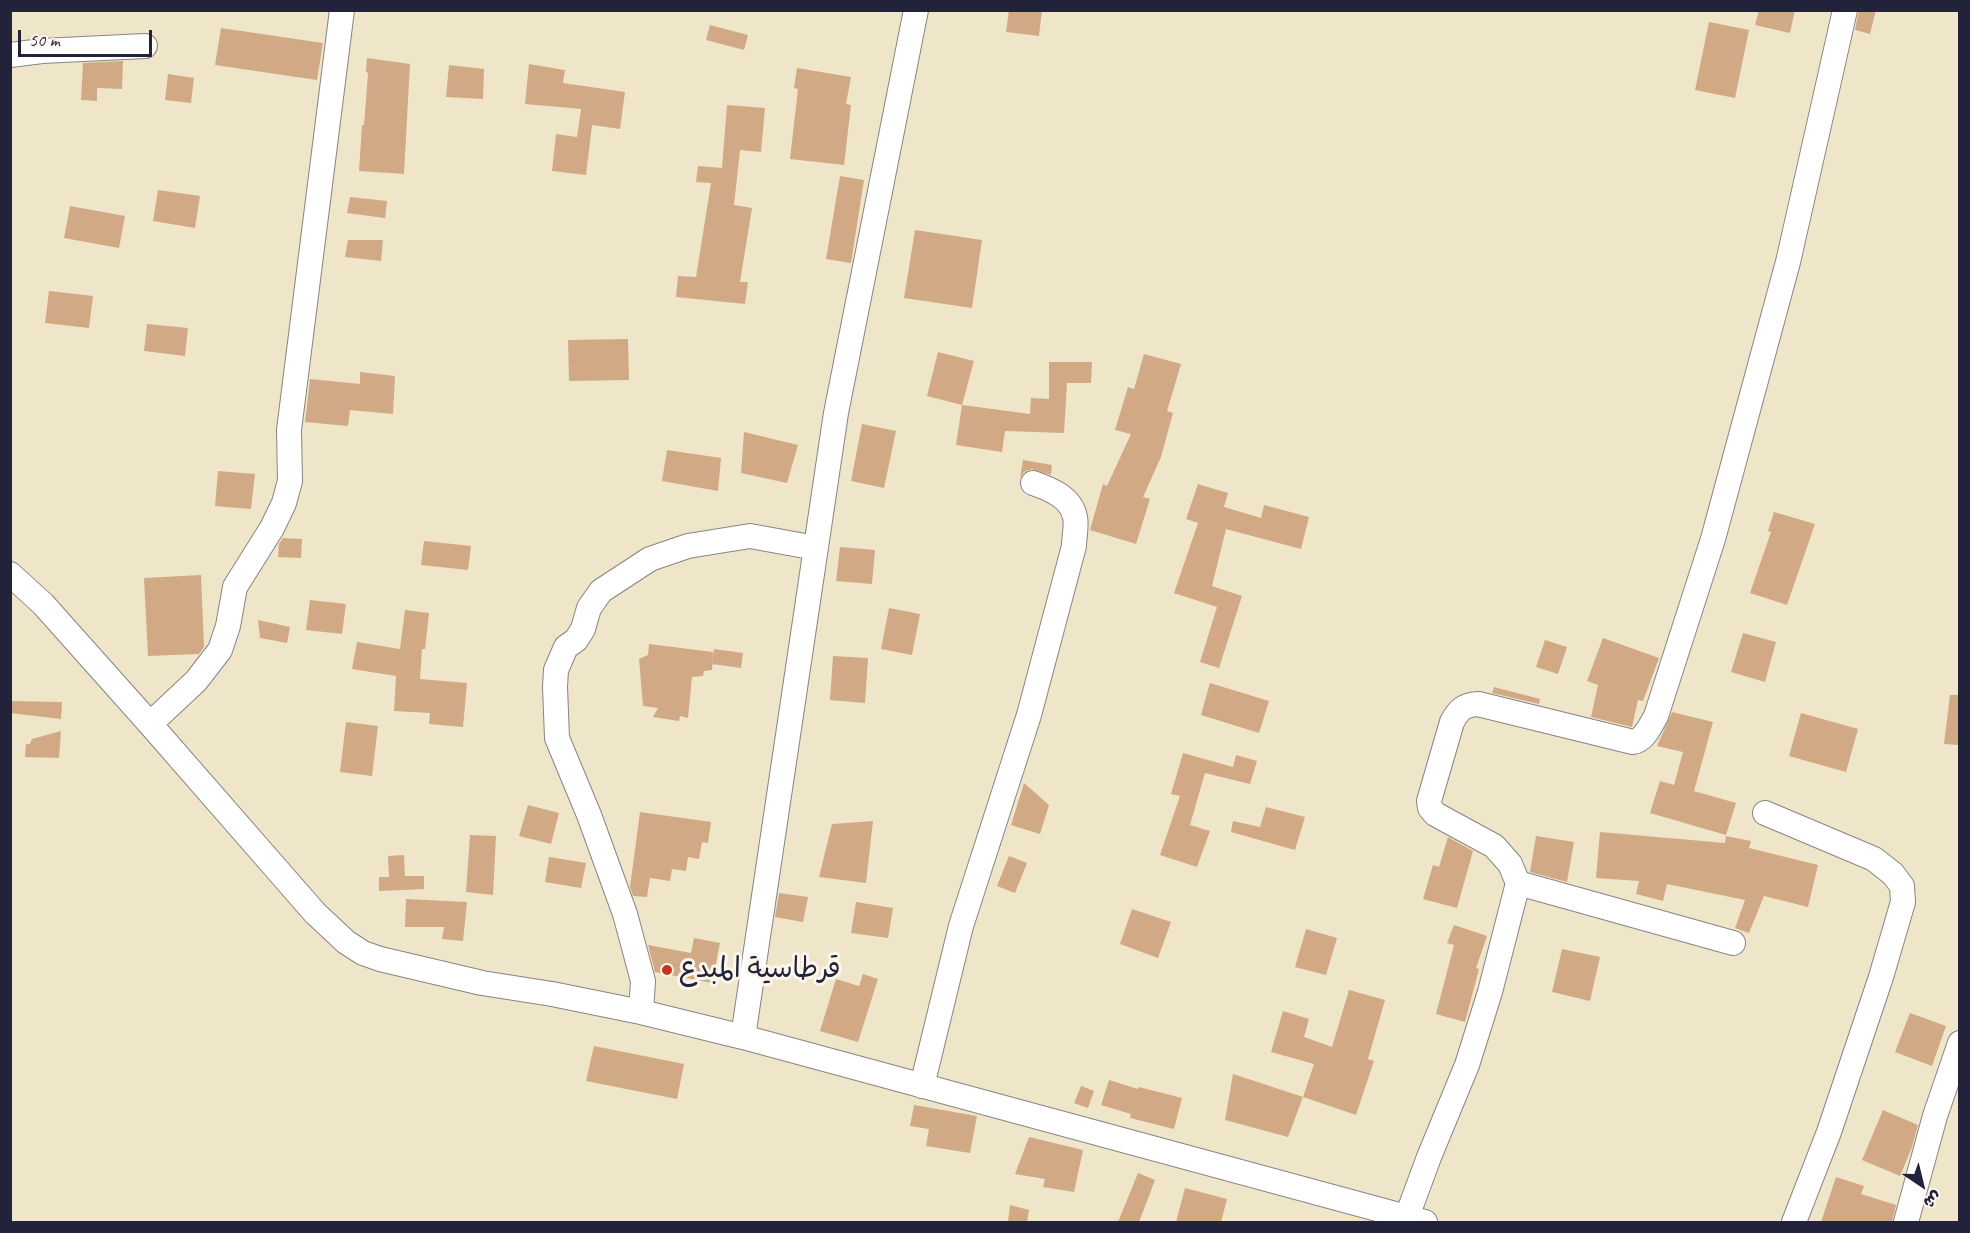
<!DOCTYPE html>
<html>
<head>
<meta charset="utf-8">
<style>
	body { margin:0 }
	#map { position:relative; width:1970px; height:1233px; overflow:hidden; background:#efe6c9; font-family:Caveat,"Playpen Sans Arabic",sans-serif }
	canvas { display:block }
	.frame { position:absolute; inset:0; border:12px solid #22223b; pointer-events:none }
	.north { position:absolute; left:1892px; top:1155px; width:60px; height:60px; -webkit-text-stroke:4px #fbf7ec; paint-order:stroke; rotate:145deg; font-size:16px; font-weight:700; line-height:24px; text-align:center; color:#22223b }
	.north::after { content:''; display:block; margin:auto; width:21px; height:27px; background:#22223b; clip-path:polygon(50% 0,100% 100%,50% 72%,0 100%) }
	.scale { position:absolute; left:18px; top:30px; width:134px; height:27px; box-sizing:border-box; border:3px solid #22223b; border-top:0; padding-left:8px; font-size:18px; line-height:21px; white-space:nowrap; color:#22223b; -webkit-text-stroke:4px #fbf7ec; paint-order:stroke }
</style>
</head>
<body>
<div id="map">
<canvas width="1970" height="1233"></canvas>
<div class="frame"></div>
<div class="north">ش</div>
<div class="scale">50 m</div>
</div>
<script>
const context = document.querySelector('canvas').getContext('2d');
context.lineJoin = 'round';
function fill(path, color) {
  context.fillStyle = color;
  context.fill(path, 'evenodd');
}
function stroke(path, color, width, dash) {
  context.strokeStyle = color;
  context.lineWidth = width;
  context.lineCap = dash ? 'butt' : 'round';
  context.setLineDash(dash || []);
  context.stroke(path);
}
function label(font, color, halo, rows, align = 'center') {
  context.font = font + ' Caveat,"Playpen Sans Arabic",sans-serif';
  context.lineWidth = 6;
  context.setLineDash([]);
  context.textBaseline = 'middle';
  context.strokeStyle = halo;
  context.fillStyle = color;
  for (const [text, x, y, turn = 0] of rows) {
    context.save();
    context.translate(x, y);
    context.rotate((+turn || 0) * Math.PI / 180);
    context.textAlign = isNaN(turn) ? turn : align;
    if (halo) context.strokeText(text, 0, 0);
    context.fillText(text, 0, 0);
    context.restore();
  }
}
const building = new Path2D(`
	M 1009,10 L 1042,10 L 1039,36 L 1006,32 Z
	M 1759,10 L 1795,10 L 1790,33 L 1755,25 Z
	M 1859,10 L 1876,10 L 1870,34 L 1855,30 Z
	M 1709,22 L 1749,30 L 1735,98 L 1695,90 Z
	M 710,25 L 748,35 L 744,50 L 706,40 Z
	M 221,28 L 323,43 L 317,80 L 215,65 Z
	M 367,58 L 410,64 L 404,174 L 359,171 L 362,125 L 364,125 L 368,73 L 366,72 Z
	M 123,61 L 122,89 L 97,88 L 97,101 L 81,100 L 83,63 Z
	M 529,64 L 565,70 L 563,83 L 625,92 L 620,129 L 592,125 L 586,175 L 552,171 L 556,134 L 577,137 L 581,109 L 525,104 Z
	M 449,65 L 484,69 L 483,99 L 446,97 Z
	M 797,68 L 851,77 L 846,104 L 851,105 L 844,165 L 790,159 L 798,89 L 794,88 Z
	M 168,74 L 194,78 L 191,103 L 165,100 Z
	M 727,105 L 765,108 L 761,152 L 740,150 L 734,205 L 752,208 L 740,282 L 748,282 L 745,304 L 676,297 L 678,276 L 696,277 L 711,183 L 696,182 L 698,166 L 722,168 Z
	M 840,176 L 864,180 L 851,263 L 826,259 Z
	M 158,190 L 200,196 L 195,228 L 153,221 Z
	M 350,197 L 387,201 L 385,218 L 347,213 Z
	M 70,206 L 125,216 L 119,248 L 64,238 Z
	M 915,230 L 982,240 L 972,308 L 904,298 Z
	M 348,240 L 383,240 L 381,261 L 345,257 Z
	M 49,291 L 93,296 L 89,328 L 45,323 Z
	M 147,324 L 188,328 L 185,356 L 144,351 Z
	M 628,339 L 629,380 L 569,381 L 568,340 Z
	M 938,352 L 974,361 L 962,405 L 927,396 Z
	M 1144,354 L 1181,364 L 1167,411 L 1173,413 L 1161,457 L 1143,497 L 1150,499 L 1136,544 L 1090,530 L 1103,484 L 1107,486 L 1131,434 L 1115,430 L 1128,387 L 1134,389 Z
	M 1049,362 L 1092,362 L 1091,383 L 1067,383 L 1064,433 L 1005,431 L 1002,452 L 956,445 L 962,405 L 1030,414 L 1031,398 L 1049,399 Z
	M 360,372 L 395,376 L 393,414 L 350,410 L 348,426 L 305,422 L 310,379 L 360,384 Z
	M 862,424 L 896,431 L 884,488 L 851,481 Z
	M 744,432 L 798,445 L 787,483 L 741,473 Z
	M 667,450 L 721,458 L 718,491 L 662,481 Z
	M 1023,460 L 1052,465 L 1051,475 L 1031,469 L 1024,472 L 1020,478 Z
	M 218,471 L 255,474 L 251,509 L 215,506 Z
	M 1198,484 L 1228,493 L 1224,507 L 1261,518 L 1264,505 L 1309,517 L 1301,549 L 1226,529 L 1212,586 L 1242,596 L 1219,668 L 1200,662 L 1217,607 L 1174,593 L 1198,523 L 1186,519 Z
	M 1774,512 L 1815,524 L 1787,605 L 1750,593 L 1771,532 L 1768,531 Z
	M 283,538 L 302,539 L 301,558 L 278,557 L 279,544 Z
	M 424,541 L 471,546 L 468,570 L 421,565 Z
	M 840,547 L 875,550 L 872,584 L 836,581 Z
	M 201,575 L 204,647 L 199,654 L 148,656 L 144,578 Z
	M 310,600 L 346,604 L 342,634 L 306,630 Z
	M 889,608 L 920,614 L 912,655 L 881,649 Z
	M 405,610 L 429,613 L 425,649 L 422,649 L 420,679 L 467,683 L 463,727 L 429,724 L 430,713 L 394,711 L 396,676 L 352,669 L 357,642 L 400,649 Z
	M 258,620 L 290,627 L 287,643 L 260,638 Z
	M 1743,633 L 1776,642 L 1765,682 L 1731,672 Z
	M 1603,638 L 1659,658 L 1643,701 L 1638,700 L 1632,727 L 1591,717 L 1598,685 L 1587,681 Z
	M 1545,640 L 1567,647 L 1558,674 L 1536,667 Z
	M 649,644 L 713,652 L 712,670 L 704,671 L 703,676 L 692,677 L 688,718 L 680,716 L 679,721 L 653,717 L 658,708 L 643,706 L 639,659 L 648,655 Z
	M 714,649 L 743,653 L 741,668 L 712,664 Z
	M 833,656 L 868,658 L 865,703 L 830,700 Z
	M 1210,683 L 1269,701 L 1259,733 L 1201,715 Z
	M 1494,687 L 1540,699 L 1539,704 L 1492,693 Z
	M 1950,695 L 1959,695 L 1959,745 L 1944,744 Z
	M 10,701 L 62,702 L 61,719 L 10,713 Z
	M 1672,712 L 1713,722 L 1694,791 L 1736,803 L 1726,835 L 1650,813 L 1660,781 L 1674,785 L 1683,752 L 1657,746 Z
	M 1801,713 L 1858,729 L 1846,772 L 1789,756 Z
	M 346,722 L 378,726 L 372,776 L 340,772 Z
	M 61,731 L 59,758 L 25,757 L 26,744 L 30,744 L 32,739 Z
	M 1183,753 L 1233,767 L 1236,755 L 1257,761 L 1250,784 L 1205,773 L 1190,825 L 1210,831 L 1197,867 L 1160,855 L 1180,796 L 1171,794 Z
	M 1024,783 L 1049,805 L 1040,834 L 1011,825 Z
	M 528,805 L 559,813 L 551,844 L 519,836 Z
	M 1266,807 L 1305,817 L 1295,850 L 1231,832 L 1233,821 L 1260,827 Z
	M 640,812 L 711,822 L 708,843 L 702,842 L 699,859 L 688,857 L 686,871 L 672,869 L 670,881 L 650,878 L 647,897 L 633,896 L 630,887 Z
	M 873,821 L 866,883 L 819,877 L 832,824 Z
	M 1600,832 L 1725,843 L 1726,836 L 1751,841 L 1749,848 L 1818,865 L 1808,907 L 1764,896 L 1749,933 L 1735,928 L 1745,900 L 1667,884 L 1663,901 L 1636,894 L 1639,881 L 1596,878 Z
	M 470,835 L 496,836 L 493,895 L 466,892 Z
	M 1536,836 L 1574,842 L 1567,882 L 1530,872 Z
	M 1448,837 L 1473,851 L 1457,908 L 1423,899 L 1433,865 L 1439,867 Z
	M 404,855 L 405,876 L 424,876 L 424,889 L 379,891 L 379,877 L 389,877 L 388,856 Z
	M 1009,856 L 1027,863 L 1015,893 L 997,886 Z
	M 549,857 L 586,863 L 581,888 L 545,882 Z
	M 779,893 L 808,897 L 803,922 L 775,917 Z
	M 406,899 L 467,902 L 463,941 L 442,939 L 444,927 L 405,927 Z
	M 856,902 L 893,908 L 888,938 L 851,933 Z
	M 1132,909 L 1171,922 L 1158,958 L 1120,944 Z
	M 1454,925 L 1487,936 L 1476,968 L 1479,969 L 1465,1022 L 1436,1014 L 1454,945 L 1447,943 Z
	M 1306,929 L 1337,938 L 1326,975 L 1295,967 Z
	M 694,938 L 720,943 L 712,983 L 655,972 L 648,945 L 691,953 Z
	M 1562,949 L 1600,957 L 1590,1001 L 1552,992 Z
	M 863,974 L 878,979 L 858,1042 L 820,1031 L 836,979 L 859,986 Z
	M 1349,990 L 1385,1000 L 1368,1059 L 1374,1061 L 1356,1115 L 1303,1097 L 1314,1064 L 1271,1052 L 1283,1011 L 1309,1019 L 1304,1037 L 1332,1047 Z
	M 1910,1013 L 1946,1026 L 1932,1066 L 1895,1052 Z
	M 594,1046 L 684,1064 L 677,1099 L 586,1081 Z
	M 1233,1074 L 1303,1097 L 1288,1137 L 1225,1120 Z
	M 1109,1080 L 1138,1089 L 1139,1087 L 1182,1098 L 1174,1129 L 1130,1118 L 1131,1114 L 1101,1105 Z
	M 1081,1086 L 1094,1091 L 1088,1108 L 1074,1103 Z
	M 914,1105 L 977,1116 L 970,1153 L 926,1146 L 929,1129 L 910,1126 Z
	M 1883,1110 L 1918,1125 L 1912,1147 L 1900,1176 L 1862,1160 Z
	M 1029,1137 L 1083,1150 L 1074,1192 L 1043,1187 L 1045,1179 L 1015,1174 Z
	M 1138,1173 L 1155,1180 L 1139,1222 L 1118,1222 Z
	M 1836,1177 L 1864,1186 L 1861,1194 L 1896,1205 L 1892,1222 L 1821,1222 Z
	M 1185,1188 L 1227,1199 L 1221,1222 L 1176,1222 Z
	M 1010,1205 L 1029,1210 L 1027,1222 L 1008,1222 Z`);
const minor = new Path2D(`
	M 10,55 L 42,51 L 145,46
	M 10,574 L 43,604 L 150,724 L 315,913 L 346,942 L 363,953 L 380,959 L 482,983 L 552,994 L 641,1012 L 743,1037 L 1425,1222
	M 150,724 L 196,681 L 220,650 L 228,626 L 235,587 L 272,528 L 284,503 L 290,481 L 289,430 L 342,10
	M 1765,813 L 1874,859 L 1893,874 L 1902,886 L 1903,902 L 1881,977 L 1829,1132 L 1794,1222
	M 1518,883 L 1733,943
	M 641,1012 L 643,981 L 625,914 L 589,815 L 557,738 L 555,687 L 556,670 L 566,647 L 576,640 L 583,629 L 589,608 L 601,591 L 650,559 L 688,546 L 750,536 L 816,548
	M 743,1037 L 836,413 L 916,10
	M 922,1086 L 961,926 L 1029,715 L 1074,546 C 1074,537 1077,526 1075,517 C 1071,497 1050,489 1033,483
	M 1405,1222 L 1429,1157 L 1467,1065 L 1490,992 L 1518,883 L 1510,864 L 1494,846 L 1435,814 L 1430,808 L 1429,801 L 1452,722 C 1459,709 1464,705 1478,704 L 1633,742 C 1645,740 1650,726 1656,716 L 1713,539 L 1788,262 L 1845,10
	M 1906,1222 L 1935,1116 L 1960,1043`);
const markers = [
	[667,970,6,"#c8321e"]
];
const poiNames = [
	["قرطاسية المبدع",679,970]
];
fill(building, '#d1a985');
stroke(minor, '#888482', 26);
stroke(minor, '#fff', 24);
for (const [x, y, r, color] of markers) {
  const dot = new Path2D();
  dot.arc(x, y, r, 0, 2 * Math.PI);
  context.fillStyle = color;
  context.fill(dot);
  stroke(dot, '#fbf7ec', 2);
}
label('28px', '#22223b', '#fbf7ec', poiNames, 'left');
</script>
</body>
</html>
